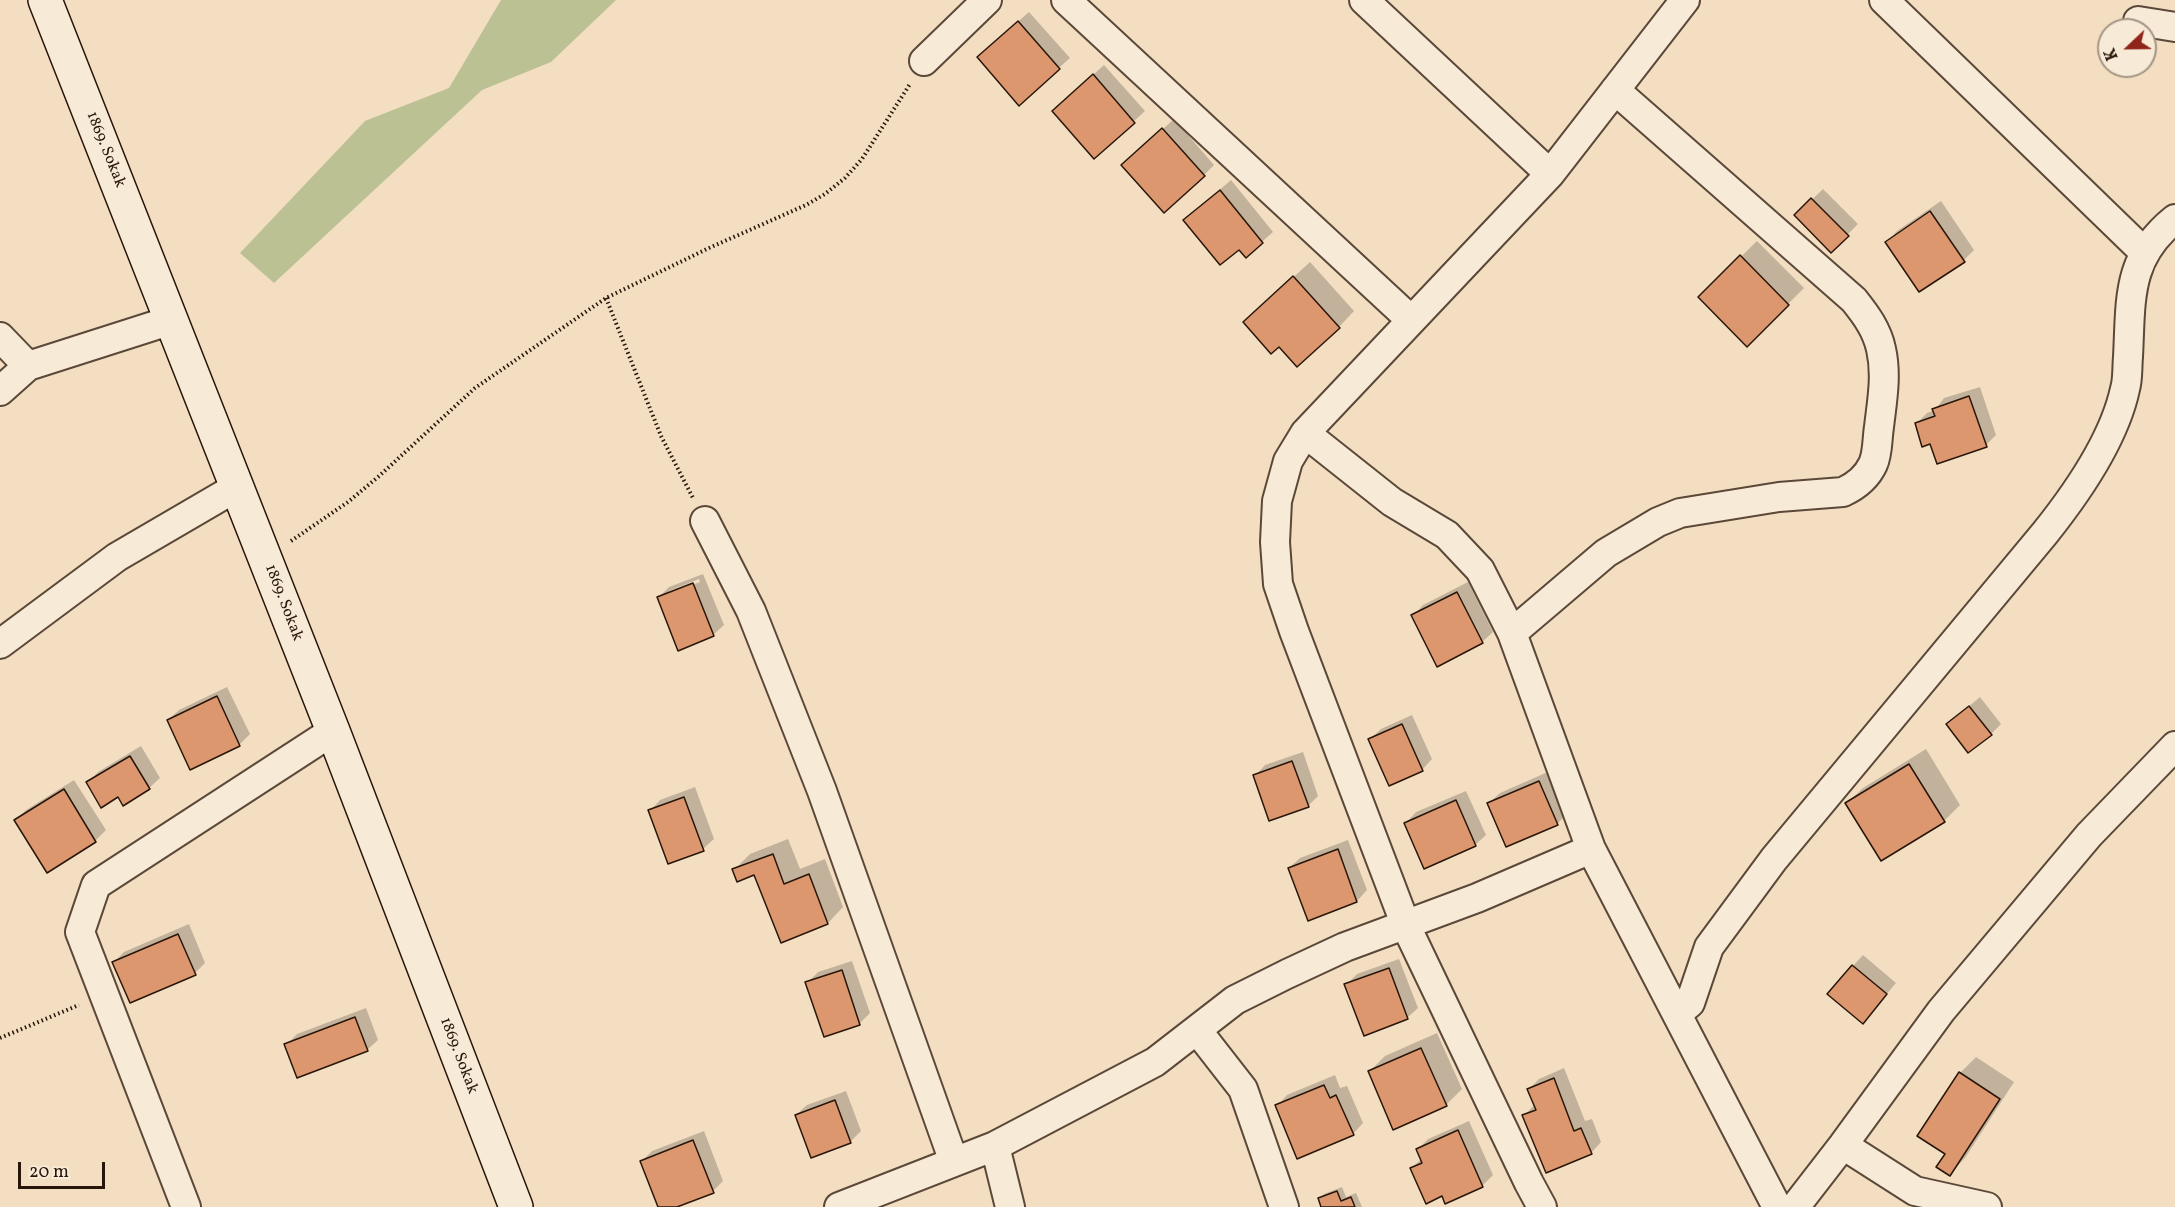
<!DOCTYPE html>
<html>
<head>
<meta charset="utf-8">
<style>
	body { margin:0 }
	#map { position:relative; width:2175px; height:1207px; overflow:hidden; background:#f3dec2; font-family:Vollkorn,serif }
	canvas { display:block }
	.north { position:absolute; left:2097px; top:18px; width:60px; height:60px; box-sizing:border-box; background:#f7ead7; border:2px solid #a49585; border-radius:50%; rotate:248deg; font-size:16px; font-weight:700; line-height:24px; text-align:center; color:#28160a }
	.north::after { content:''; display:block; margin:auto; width:21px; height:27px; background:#8f2418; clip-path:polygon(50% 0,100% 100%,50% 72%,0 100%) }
	.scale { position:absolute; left:18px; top:1162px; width:87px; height:27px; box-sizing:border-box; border:3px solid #28160a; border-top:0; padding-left:8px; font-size:18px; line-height:21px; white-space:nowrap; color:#28160a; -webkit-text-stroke:4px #f7ead7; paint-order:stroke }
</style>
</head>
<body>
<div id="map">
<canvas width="2175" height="1207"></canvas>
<div class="north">K</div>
<div class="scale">20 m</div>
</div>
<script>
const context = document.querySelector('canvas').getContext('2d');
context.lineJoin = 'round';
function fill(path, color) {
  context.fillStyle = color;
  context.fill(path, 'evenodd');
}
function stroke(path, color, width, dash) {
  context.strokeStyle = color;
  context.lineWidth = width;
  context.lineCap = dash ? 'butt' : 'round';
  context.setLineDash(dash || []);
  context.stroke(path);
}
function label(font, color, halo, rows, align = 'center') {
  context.font = font + ' Vollkorn,serif';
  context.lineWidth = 4.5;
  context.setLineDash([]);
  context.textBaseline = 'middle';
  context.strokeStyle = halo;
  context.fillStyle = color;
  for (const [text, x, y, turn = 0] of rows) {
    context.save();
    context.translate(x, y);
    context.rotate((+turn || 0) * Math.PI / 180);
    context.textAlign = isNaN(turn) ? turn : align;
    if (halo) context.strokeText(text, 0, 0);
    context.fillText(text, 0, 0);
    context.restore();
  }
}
const green = new Path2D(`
	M 501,0 L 616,0 L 551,62 L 482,90 L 274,283 L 240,253 L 365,121 L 449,88 Z`);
const shadow = new Path2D(`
	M 1029,12 L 1070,58 L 1019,103 L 989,47 Z
	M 1104,65 L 1145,111 L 1094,157 L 1064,101 Z
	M 1174,119 L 1214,165 L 1204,175 L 1134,155 Z
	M 1231,180 L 1273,232 L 1246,256 L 1196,210 Z
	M 1823,189 L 1858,224 L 1831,251 L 1796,215 Z
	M 1941,201 L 1974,250 L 1964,260 L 1887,242 L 1897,231 Z
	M 1757,241 L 1804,288 L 1747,345 L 1700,297 Z
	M 1310,262 L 1354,311 L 1339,327 L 1261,307 Z
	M 1980,387 L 1996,435 L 1986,445 L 1931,442 L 1917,423 L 1927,413 L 1935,410 L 1944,398 Z
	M 703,574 L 724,625 L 713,635 L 659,597 L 669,587 ZM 699,579 L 700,582 L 669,594 L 669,591 Z
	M 1468,582 L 1493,632 L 1482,642 L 1413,616 L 1423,605 Z
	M 227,687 L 250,734 L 239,745 L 168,720 L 179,710 Z
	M 1980,697 L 2001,724 L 1991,734 L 1948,724 Z
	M 1412,715 L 1432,759 L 1422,770 L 1370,739 L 1381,729 Z
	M 141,746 L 160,778 L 149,788 L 119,795 L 88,783 L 98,772 Z
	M 1926,749 L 1960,805 L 1944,821 L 1847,803 L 1863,788 Z
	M 1303,752 L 1318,796 L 1308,806 L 1255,776 L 1265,765 Z
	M 1550,771 L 1568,813 L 1557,824 L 1489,803 L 1500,793 Z
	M 74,780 L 106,830 L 95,841 L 47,871 L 16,820 L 26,810 Z
	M 695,787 L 714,839 L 703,849 L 650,811 L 660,800 Z
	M 1466,791 L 1486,835 L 1475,845 L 1406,823 L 1416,812 Z
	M 788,839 L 800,869 L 825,859 L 843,907 L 828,923 L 781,941 L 755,873 L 734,870 L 750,854 Z
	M 1348,840 L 1367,890 L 1357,901 L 1308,919 L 1289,868 L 1300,858 Z
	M 189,924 L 205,963 L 195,973 L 114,962 L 124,952 Z
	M 1863,955 L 1896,983 L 1863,1022 L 1853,966 Z
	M 1399,959 L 1418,1008 L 1407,1018 L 1346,985 L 1357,974 Z
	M 852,961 L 870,1013 L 859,1024 L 807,983 L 818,972 Z
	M 366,1008 L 378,1040 L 367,1050 L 286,1045 L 297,1034 Z
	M 1437,1033 L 1462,1089 L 1446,1105 L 1369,1072 L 1385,1056 Z
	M 1976,1057 L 2014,1082 L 1965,1158 L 1950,1174 L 1947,1154 L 1960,1073 Z
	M 1564,1068 L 1585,1121 L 1592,1119 L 1601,1142 L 1591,1153 L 1524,1116 L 1535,1104 L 1529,1089 L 1539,1079 Z
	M 1335,1075 L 1340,1088 L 1347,1086 L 1363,1123 L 1353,1134 L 1277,1106 L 1287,1095 Z
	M 846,1091 L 861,1131 L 850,1142 L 796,1115 L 807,1105 Z
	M 1469,1121 L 1493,1175 L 1482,1186 L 1412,1168 L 1422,1158 L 1418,1149 L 1428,1139 Z
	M 704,1131 L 723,1181 L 713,1191 L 672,1207 L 659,1207 L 642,1161 L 652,1151 Z
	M 1342,1187 L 1346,1197 L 1356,1193 L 1362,1207 L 1323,1207 L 1320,1199 L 1324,1194 Z`);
const building = new Path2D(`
	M 1018,21 L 1060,69 L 1019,106 L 977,57 Z
	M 1093,74 L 1135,123 L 1094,159 L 1052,111 Z
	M 1162,128 L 1205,176 L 1164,213 L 1121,165 Z
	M 1220,190 L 1263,243 L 1246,258 L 1239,250 L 1220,265 L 1183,220 Z
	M 1811,198 L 1849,236 L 1831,253 L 1794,215 Z
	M 1930,211 L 1965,262 L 1919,292 L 1885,242 Z
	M 1740,255 L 1789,305 L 1747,347 L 1698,297 Z
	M 1293,276 L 1340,328 L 1297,367 L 1279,347 L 1271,354 L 1243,322 Z
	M 1969,396 L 1987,447 L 1937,464 L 1930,444 L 1922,447 L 1915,423 L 1935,416 L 1932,409 Z
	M 693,583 L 714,636 L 678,651 L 657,597 Z
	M 1457,592 L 1483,643 L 1437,667 L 1411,615 Z
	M 217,696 L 240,746 L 190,770 L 167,720 Z
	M 1969,706 L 1992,735 L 1968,753 L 1946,724 Z
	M 1402,724 L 1423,771 L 1389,786 L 1368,739 Z
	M 130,756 L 150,789 L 123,806 L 118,797 L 101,808 L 86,782 Z
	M 1292,761 L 1309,807 L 1269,821 L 1253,775 Z
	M 1909,764 L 1945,822 L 1881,861 L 1845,803 Z
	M 1539,781 L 1558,825 L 1506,847 L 1487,803 Z
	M 64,789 L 96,842 L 47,873 L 14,820 Z
	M 684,797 L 704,851 L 668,864 L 648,810 Z
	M 1456,800 L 1476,846 L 1424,869 L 1404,823 Z
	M 1338,849 L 1357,902 L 1308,921 L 1288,868 Z
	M 773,854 L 784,884 L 809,874 L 828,924 L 781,943 L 754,875 L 737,882 L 732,869 Z
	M 178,934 L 196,975 L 130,1003 L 112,962 Z
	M 1852,965 L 1887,994 L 1863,1024 L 1827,994 Z
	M 1389,968 L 1408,1019 L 1364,1036 L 1344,984 Z
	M 842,970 L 860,1025 L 824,1037 L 805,982 Z
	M 355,1017 L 368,1051 L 297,1078 L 284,1044 Z
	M 1421,1048 L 1447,1106 L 1393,1130 L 1368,1071 Z
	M 1959,1072 L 2000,1099 L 1950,1176 L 1936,1167 L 1945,1154 L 1917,1136 Z
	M 1554,1078 L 1574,1131 L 1581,1128 L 1592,1154 L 1546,1173 L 1522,1115 L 1536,1110 L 1527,1089 Z
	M 1324,1085 L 1330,1098 L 1336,1095 L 1354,1135 L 1297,1159 L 1275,1105 Z
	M 835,1100 L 851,1143 L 811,1158 L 795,1115 Z
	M 1458,1130 L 1483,1187 L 1445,1204 L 1442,1196 L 1426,1204 L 1410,1168 L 1422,1163 L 1416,1149 Z
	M 693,1140 L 714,1193 L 677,1207 L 658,1207 L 640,1161 Z
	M 1337,1191 L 1341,1201 L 1351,1197 L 1355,1207 L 1321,1207 L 1318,1198 Z`);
const path = new Path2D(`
	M 606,298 L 661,436 L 693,498
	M 291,541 L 348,502 L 378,477 L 475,388 L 606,298 L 709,248 L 806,205 L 825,194 L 845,178 L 862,159 L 910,84
	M 0,1038 L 79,1005`);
const street = new Path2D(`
	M 1066,0 L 1411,320
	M 1364,0 L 1550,174
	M 1884,0 L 2144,252
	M 2138,21 L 2175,27
	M 924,61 L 987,0
	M 0,337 L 28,366
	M 0,391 L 28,366 L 172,320
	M 1305,433 L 1392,502 L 1447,535 L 1480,570 L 1512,633 L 1591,849 L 1777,1207
	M 705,521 L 751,611 L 822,791 L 954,1162
	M 1512,633 L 1606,553 L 1658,522 L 1680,513 L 1779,497 L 1843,492 C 1856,486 1867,477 1873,464 C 1878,453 1877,439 1879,427 C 1882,401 1887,375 1881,349 C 1877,330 1866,315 1854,300 L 1615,90
	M 0,644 L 117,557 L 237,487
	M 1678,1013 L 1690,1003 L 1709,947 L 1774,859 L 2045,533 C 2077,493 2114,440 2125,389 C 2128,379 2127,367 2128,357 C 2131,300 2126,258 2175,219
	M 1197,1030 L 1243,1089 L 1284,1207
	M 1843,1145 L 1915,1191 L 1987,1207
	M 995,1146 L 1010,1207
	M 186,1207 L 80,932 L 96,885 L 333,731
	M 839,1207 L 995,1146 L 1155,1062 L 1235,1000 L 1287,974 L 1345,947 L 1477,898 L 1591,849
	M 1542,1207 L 1529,1183 L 1406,926 L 1294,631 L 1278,584 L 1275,542 L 1277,501 L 1288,461 L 1305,433 L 1550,174 L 1685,0
	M 1795,1207 L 1843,1145 L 1941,1011 L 2089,835 L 2175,746`);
const secondary = new Path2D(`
	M 45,0 L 333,731 L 516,1207`);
const streetNames = [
	["1869. Sokak",105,150,68],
	["1869. Sokak",283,603,69],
	["1869. Sokak",458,1056,69]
];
fill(green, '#bbc193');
fill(shadow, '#0003');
fill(building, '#dd976e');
stroke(building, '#28160a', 1.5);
stroke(street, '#5b4838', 32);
stroke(secondary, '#28160a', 36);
stroke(path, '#28160a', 4, [1.5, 3]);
stroke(street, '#f7ead7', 28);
stroke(secondary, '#f7ead7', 33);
label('16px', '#28160a', '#f7ead7', streetNames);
</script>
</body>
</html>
